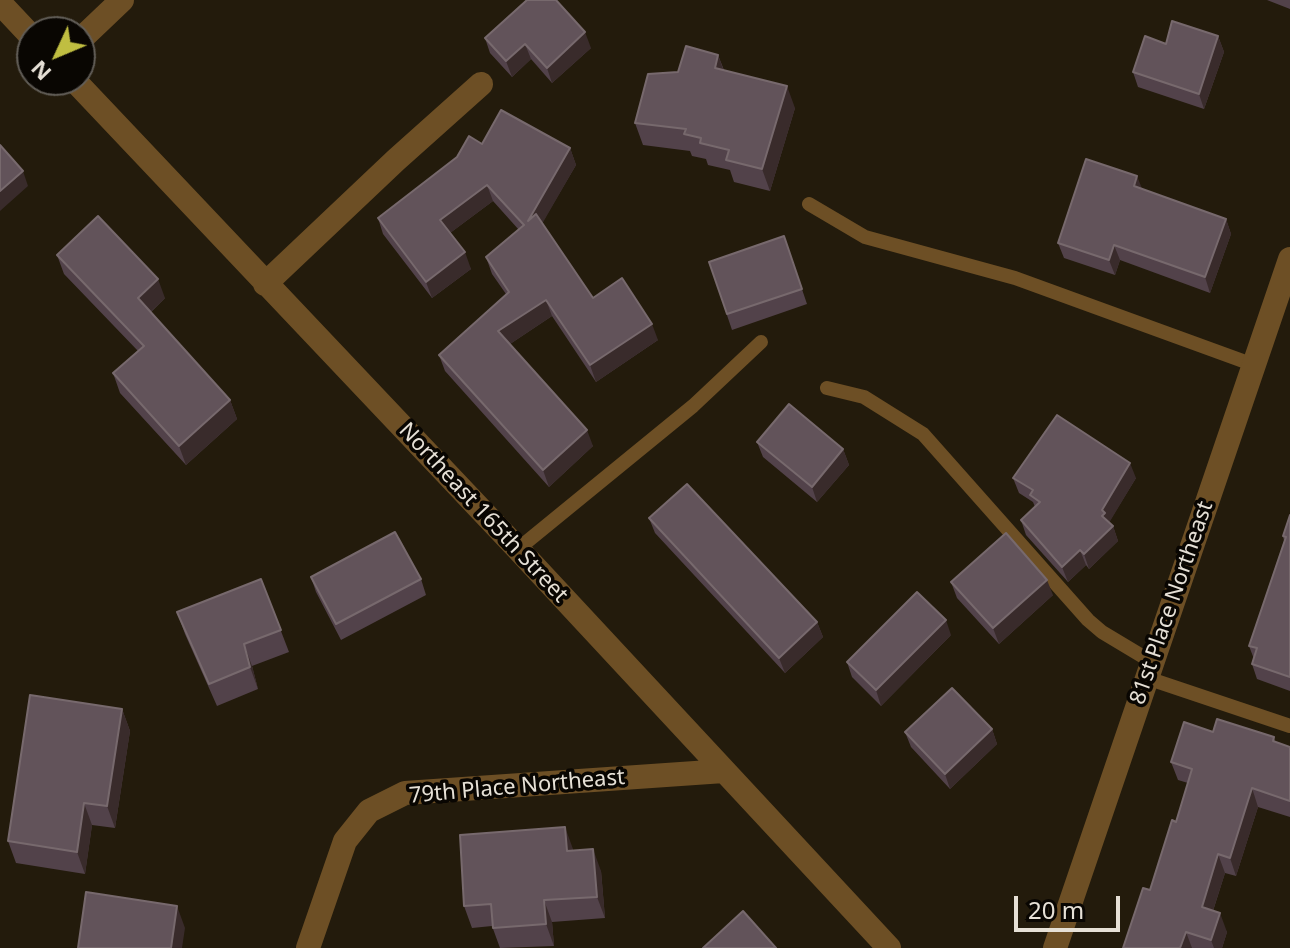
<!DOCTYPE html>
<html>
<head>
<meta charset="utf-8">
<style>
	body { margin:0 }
	#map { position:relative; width:1290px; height:948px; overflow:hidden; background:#231b0c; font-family:"Noto Sans",sans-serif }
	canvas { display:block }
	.north { position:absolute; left:16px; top:16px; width:80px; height:80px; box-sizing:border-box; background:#090602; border:2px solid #615d57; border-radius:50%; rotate:226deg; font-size:22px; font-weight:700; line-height:32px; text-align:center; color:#e6e0d6 }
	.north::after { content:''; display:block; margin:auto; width:28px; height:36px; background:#c0be41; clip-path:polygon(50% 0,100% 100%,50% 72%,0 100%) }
	.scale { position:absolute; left:1014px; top:896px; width:106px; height:36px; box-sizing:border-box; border:4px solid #e6e0d6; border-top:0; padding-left:10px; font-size:24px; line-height:28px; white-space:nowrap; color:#e6e0d6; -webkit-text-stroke:6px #090602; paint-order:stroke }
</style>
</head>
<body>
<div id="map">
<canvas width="1290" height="948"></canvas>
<div class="north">N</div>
<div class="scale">20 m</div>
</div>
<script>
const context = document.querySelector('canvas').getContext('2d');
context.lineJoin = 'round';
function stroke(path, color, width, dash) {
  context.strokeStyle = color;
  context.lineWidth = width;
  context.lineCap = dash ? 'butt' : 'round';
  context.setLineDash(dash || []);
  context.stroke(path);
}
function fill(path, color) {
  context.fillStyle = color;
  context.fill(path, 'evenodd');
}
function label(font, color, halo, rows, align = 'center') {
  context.font = font + ' "Noto Sans",sans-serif';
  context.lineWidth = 7;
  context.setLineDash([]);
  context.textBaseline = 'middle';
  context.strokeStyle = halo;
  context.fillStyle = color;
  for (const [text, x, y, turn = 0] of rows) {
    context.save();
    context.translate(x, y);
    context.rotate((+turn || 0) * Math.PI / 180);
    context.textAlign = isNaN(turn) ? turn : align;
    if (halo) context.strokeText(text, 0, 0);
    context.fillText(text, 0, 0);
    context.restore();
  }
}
const lane = new Path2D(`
	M 809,204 L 865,237 L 1015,278 L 1254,365
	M 827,388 L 864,397 L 923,434 L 1088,620 L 1102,632 L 1152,662
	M 518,549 L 693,406 L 761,342
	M 1147,678 L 1290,726`);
const street = new Path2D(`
	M 0,3 L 32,37
	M 80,40 L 122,0
	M 74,80 L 518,549 L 889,948
	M 265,284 L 396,160 L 481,84
	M 308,948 L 345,841 L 369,811 L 405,793 L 724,771
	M 1055,948 L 1290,259`);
const wall = new Path2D(`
	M 1267,0 L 1290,0 L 1290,9 Z
	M 1218,36 L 1224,52 L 1204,109 L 1138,87 L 1133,72 L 1166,44 Z
	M 485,38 L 591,48 L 552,83 L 531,59 L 512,77 L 490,53 Z
	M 718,55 L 724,70 L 795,108 L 770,191 L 734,182 L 730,170 L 708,165 L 706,159 L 692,156 L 690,151 L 643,145 L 635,123 L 678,72 Z
	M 482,144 L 570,148 L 576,165 L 542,223 L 593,298 L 658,340 L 596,382 L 552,316 L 510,344 L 593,446 L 549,487 L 445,371 L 439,355 L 506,294 L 492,274 L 486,257 L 519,230 L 493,201 L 450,233 L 471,269 L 432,298 L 383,234 L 378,218 L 457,157 Z
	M 1142,189 L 1226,219 L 1231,234 L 1210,293 L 1120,260 L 1115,275 L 1064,258 L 1058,243 Z
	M 784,236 L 807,304 L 732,330 L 709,262 Z
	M 57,255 L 165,298 L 151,312 L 230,400 L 237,419 L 186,465 L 120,393 L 113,373 L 138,351 L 64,274 Z
	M 757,442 L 843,449 L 849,465 L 817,502 L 763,457 Z
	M 1013,478 L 1136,478 L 1109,522 L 1113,526 L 1118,541 L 1089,569 L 1086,565 L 1068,582 L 1026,535 L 1021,520 L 1035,507 L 1033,502 L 1019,493 Z
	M 1290,515 L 1290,691 L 1257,679 L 1252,664 L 1254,659 L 1249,646 L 1284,541 L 1283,536 Z
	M 649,518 L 817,622 L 823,637 L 785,673 L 655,533 Z
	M 311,577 L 421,579 L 426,595 L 341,640 L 316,592 Z
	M 261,579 L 289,652 L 252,666 L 258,689 L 217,706 L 185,634 L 177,612 Z
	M 951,582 L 1053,595 L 999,644 L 957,598 Z
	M 951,635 L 881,706 L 852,677 L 847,662 Z
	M 122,709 L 130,731 L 115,828 L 92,825 L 85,874 L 16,863 L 8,841 Z
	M 992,729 L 997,744 L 950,789 L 911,747 L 905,732 Z
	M 1213,732 L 1274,737 L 1275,742 L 1290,747 L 1290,817 L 1258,807 L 1236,876 L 1225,873 L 1213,911 L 1227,932 L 1222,948 L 1123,948 L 1150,890 L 1176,822 L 1188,783 L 1178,780 L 1171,762 Z
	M 573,851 L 601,871 L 605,918 L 552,922 L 554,946 L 500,948 L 492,926 L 472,928 L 464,906 Z`);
const shadedWall = new Path2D(`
	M 585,32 L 591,48 L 552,83 L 547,68 Z
	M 1218,36 L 1224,52 L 1204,109 L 1199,94 Z
	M 525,44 L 531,59 L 512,77 L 506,61 Z
	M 718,55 L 726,77 L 715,68 Z
	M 787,86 L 795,108 L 770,191 L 762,169 Z
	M 570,148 L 576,165 L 534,238 L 528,221 Z
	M 23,171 L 28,186 L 0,211 L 0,191 Z
	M 1137,176 L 1143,191 L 1134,186 Z
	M 487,185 L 493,201 L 446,236 L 440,220 Z
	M 1226,219 L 1231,234 L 1210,293 L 1205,277 Z
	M 1114,245 L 1120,260 L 1115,275 L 1109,260 Z
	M 465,252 L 471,269 L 432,298 L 426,282 Z
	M 158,279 L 165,298 L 145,317 L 138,298 Z
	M 546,300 L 552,316 L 504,348 L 498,331 Z
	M 652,324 L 658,340 L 596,382 L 590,365 Z
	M 230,400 L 237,419 L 186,465 L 179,446 Z
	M 587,430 L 593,446 L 549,487 L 543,470 Z
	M 843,449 L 849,465 L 817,502 L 812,487 Z
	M 1130,463 L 1136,478 L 1109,523 L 1113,526 L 1118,541 L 1089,569 L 1084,554 L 1102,516 L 1102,510 Z
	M 1080,550 L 1086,565 L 1068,582 L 1062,567 Z
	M 1047,580 L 1053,595 L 999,644 L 993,628 Z
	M 946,620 L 951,635 L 881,706 L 876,690 Z
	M 817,622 L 823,637 L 785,673 L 779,658 Z
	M 244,644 L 252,666 L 258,689 L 250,667 Z
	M 122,709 L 130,731 L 115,828 L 107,806 Z
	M 992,729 L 997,744 L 950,789 L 945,774 Z
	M 1252,788 L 1258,807 L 1236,876 L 1230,858 Z
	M 84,803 L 92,825 L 85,874 L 77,852 Z
	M 565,827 L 573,849 L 575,873 L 567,851 Z
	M 593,849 L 601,871 L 605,918 L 597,897 Z
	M 1218,854 L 1225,873 L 1208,926 L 1202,907 Z
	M 544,900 L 552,922 L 554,946 L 546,924 Z
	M 177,906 L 185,928 L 182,948 L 171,948 Z
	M 1220,913 L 1227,932 L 1222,948 L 1214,948 L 1211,940 Z
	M 1186,932 L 1192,948 L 1180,948 Z`);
const building = new Path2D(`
	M 527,0 L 556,0 L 585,32 L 547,68 L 525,44 L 506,61 L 485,38 Z
	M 1172,21 L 1218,36 L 1199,94 L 1133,72 L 1145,36 L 1166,44 Z
	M 686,46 L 718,55 L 715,68 L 787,86 L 762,169 L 726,160 L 729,150 L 700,143 L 701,138 L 684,134 L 686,129 L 635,123 L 648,74 L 678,72 Z
	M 501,110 L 570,148 L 528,221 L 536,214 L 593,298 L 622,278 L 652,324 L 590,365 L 546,300 L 498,331 L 587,430 L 543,470 L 439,355 L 509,292 L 486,257 L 524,225 L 487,185 L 440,220 L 465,252 L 426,282 L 378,218 L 457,157 L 469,136 L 482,144 Z
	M 0,145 L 23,171 L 0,191 Z
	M 1086,159 L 1137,176 L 1134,186 L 1226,219 L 1205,277 L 1114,245 L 1109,260 L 1058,243 Z
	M 98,216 L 158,279 L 138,298 L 230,400 L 179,446 L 113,373 L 144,346 L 57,255 Z
	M 784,236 L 802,289 L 727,314 L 709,262 Z
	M 789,404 L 843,449 L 812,487 L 757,442 Z
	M 1057,415 L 1130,463 L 1102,510 L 1105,513 L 1102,516 L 1113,526 L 1084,554 L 1080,550 L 1062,567 L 1021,520 L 1040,502 L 1030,495 L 1033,490 L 1013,478 Z
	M 687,484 L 817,622 L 779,658 L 649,518 Z
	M 1290,515 L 1290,677 L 1252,664 L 1257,648 L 1249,646 L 1286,537 L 1283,536 Z
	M 395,532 L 421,579 L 336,624 L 311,577 Z
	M 1006,533 L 1047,580 L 993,628 L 951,582 Z
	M 261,579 L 281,630 L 244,644 L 250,667 L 209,684 L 177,612 Z
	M 917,592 L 946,620 L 876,690 L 847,662 Z
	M 952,688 L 992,729 L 945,774 L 905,732 Z
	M 30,695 L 122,709 L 107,806 L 84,803 L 77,852 L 8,841 Z
	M 1217,719 L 1274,737 L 1273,741 L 1290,747 L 1290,801 L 1252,788 L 1230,858 L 1218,854 L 1202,907 L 1220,913 L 1211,940 L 1186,932 L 1180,948 L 1123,948 L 1143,888 L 1150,890 L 1172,820 L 1176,822 L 1192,769 L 1171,762 L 1184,722 L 1213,732 Z
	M 565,827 L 567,851 L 593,849 L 597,897 L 544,900 L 546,924 L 493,928 L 491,904 L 464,906 L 460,835 Z
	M 86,892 L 177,906 L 171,948 L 78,948 Z
	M 743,911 L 776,948 L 703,948 Z`);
const streetNames = [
	["Northeast 165th Street",483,513,47],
	["81st Place Northeast",1172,603,-71],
	["79th Place Northeast",517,787,-5]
];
stroke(lane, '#6d4f25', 14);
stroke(street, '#6d4f25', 24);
fill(wall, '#52424a');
fill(shadedWall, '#392b2b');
fill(building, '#62535a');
stroke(building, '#77696d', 2);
label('22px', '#e6e0d6', '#090602', streetNames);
</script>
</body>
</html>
